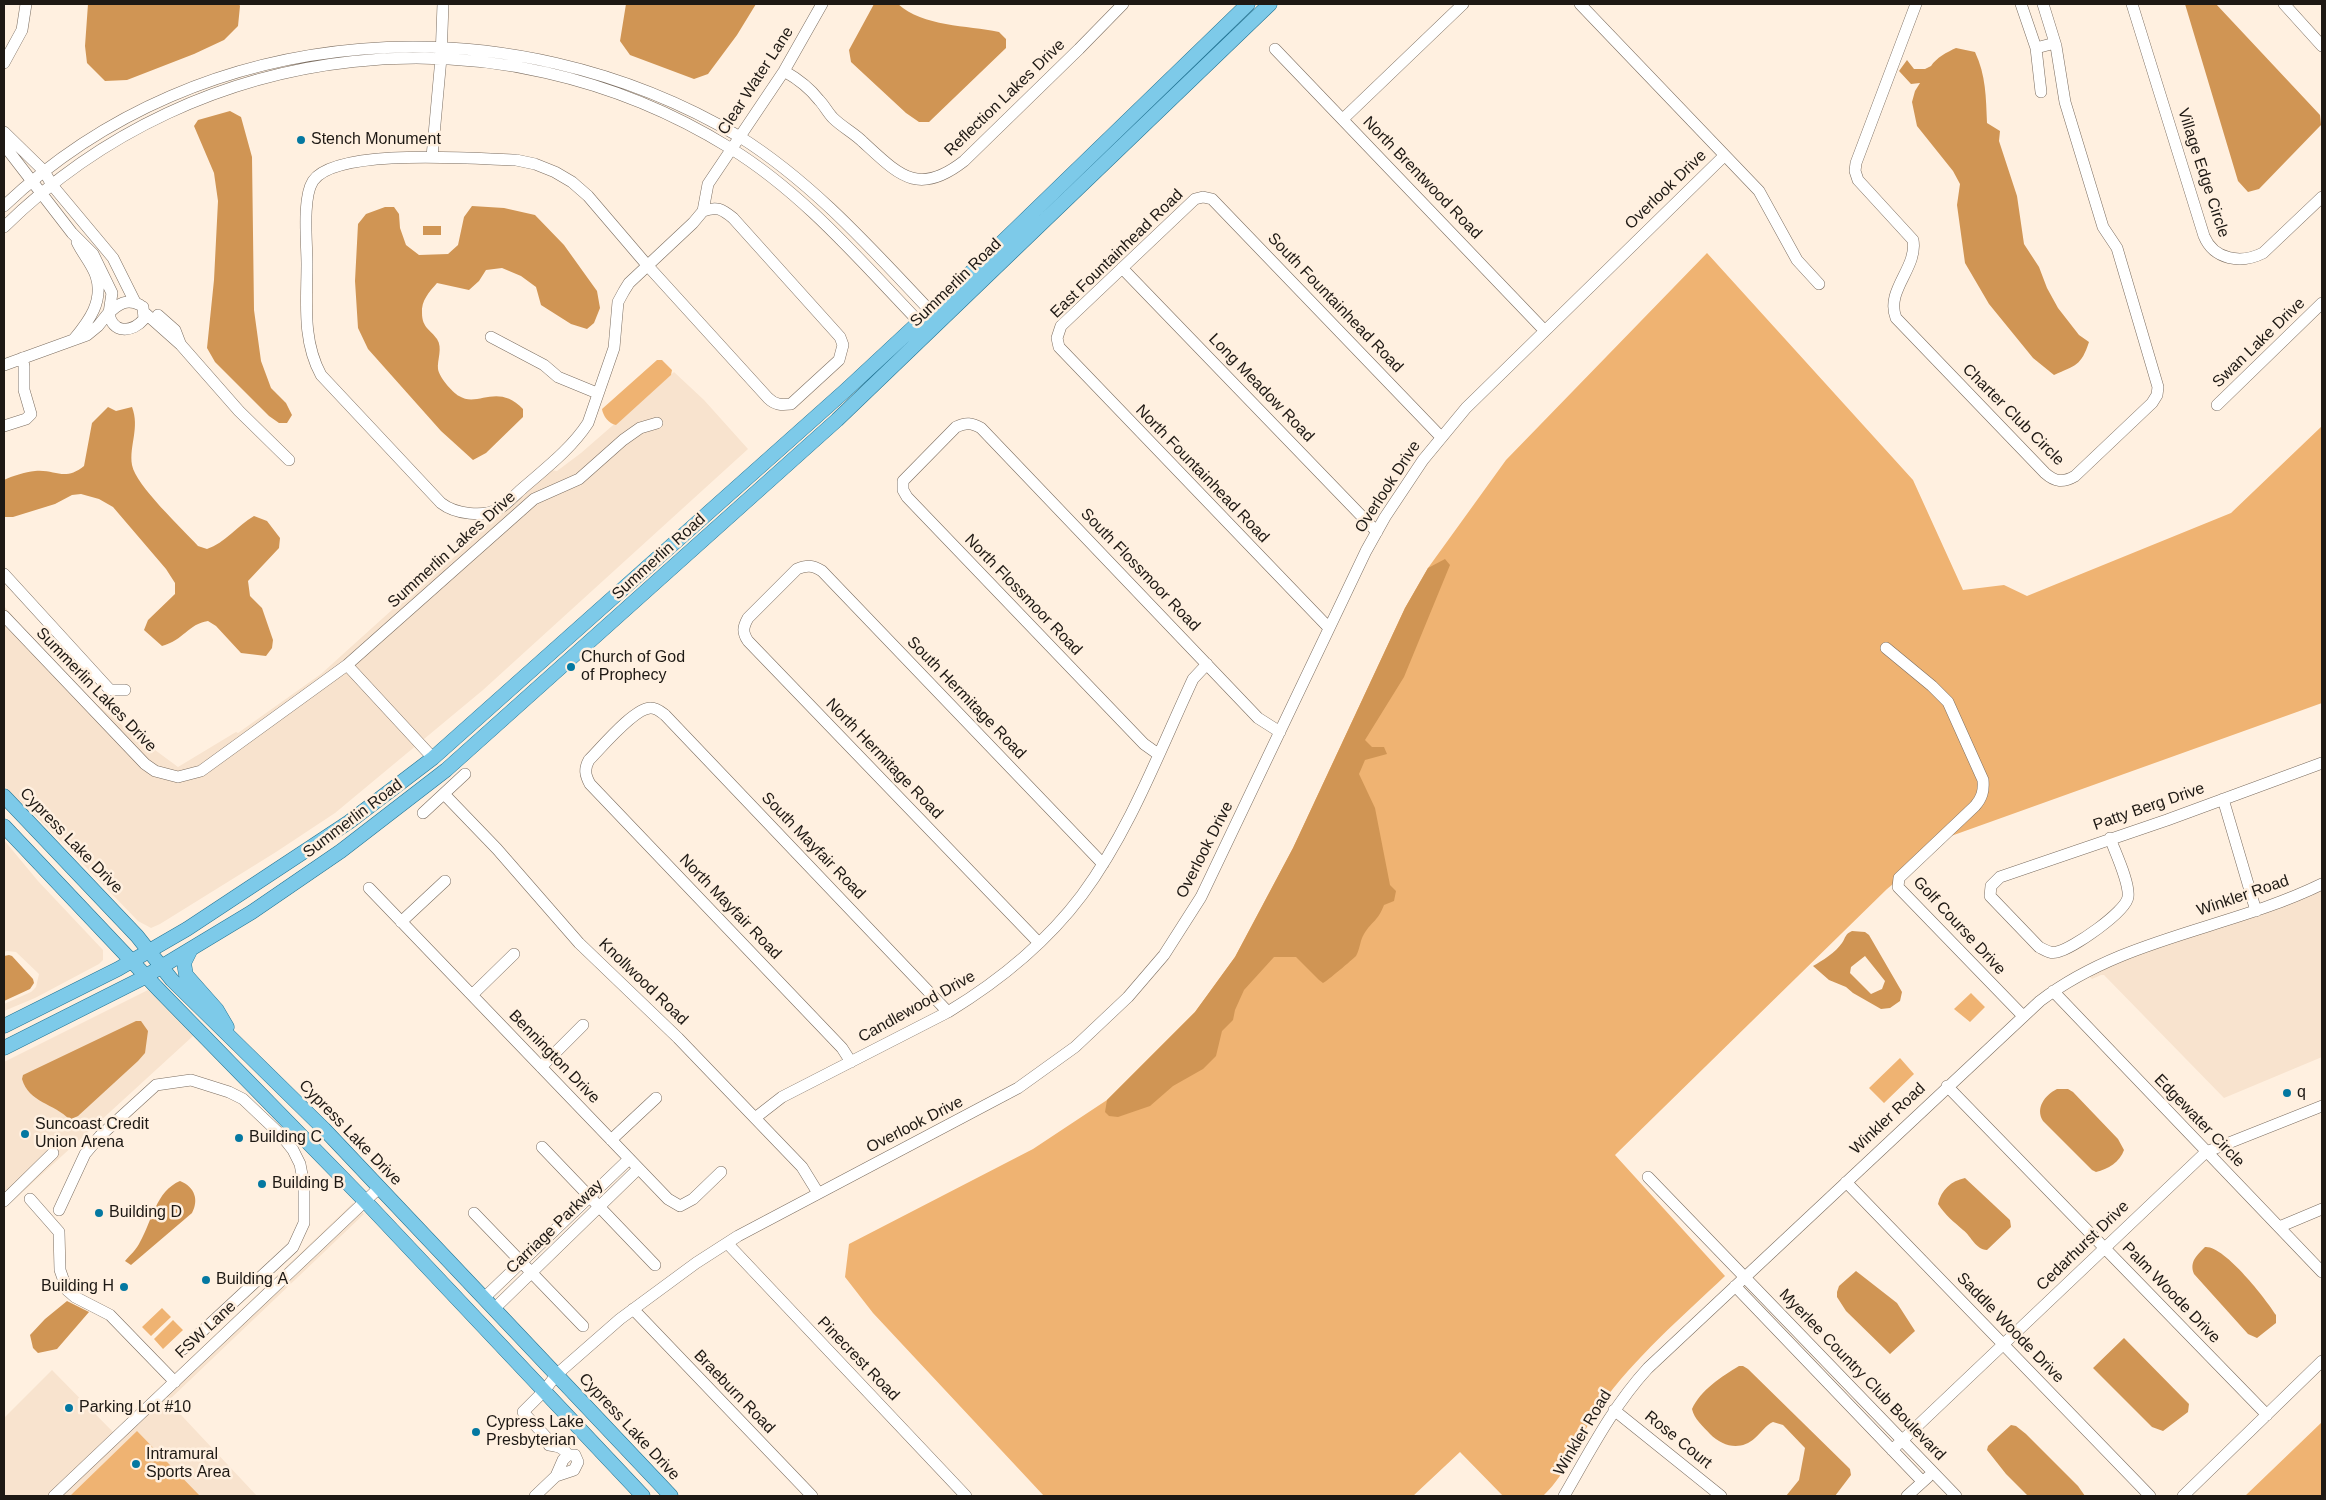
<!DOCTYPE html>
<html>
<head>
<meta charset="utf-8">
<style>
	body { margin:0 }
	#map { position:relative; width:2326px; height:1500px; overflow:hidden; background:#fff0e0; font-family:Helvetica,sans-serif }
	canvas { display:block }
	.frame { position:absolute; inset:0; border:5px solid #1e1914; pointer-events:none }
</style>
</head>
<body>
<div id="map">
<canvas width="2326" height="1500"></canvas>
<div class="frame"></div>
</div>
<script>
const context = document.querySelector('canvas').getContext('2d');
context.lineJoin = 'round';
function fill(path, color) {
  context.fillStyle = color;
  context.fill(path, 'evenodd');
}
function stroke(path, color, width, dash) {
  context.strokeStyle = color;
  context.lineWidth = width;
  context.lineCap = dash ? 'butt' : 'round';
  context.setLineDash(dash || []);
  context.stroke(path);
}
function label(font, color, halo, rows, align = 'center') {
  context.font = font + ' Helvetica,sans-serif';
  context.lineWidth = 5;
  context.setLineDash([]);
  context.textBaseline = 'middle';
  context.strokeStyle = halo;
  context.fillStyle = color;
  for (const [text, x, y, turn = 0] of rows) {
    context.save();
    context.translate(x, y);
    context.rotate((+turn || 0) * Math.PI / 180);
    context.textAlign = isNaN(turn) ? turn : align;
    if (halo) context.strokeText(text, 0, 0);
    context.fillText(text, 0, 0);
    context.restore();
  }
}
const built = new Path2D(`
	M 674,372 L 704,400 L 748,449 L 483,690 L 335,813 L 276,852 L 160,924 L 151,928 L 138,921 L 54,834 L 4,786 L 4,606 L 13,616 L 23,637 L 66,679 L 128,730 L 178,767 L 236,732 L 238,733 L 321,674 L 393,609 L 411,597 L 466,546 L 527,485 L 551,470 L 557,471 L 581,453 Z
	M 4,840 L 38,881 L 103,950 L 103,960 L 99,964 L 35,998 L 4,1011 L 4,1004 L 31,992 L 36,987 L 39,974 L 16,952 L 7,951 L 4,952 Z
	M 2322,889 L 2322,1057 L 2224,1098 L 2104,975 L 2101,975 L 2092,979 L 2087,974 L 2108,964 Z
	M 148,990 L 193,1036 L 4,1209 L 4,1062 Z
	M 353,1203 L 364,1214 L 168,1401 L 257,1496 L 4,1496 L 4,1418 L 52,1370 L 113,1432 Z`);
const green = new Path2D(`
	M 1707,253 L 1913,480 L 1963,590 L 2004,585 L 2027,596 L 2231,513 L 2322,426 L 2322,703 L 1951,836 L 1887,889 L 1615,1155 L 1725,1276 C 1682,1317 1635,1357 1600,1406 C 1579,1435 1569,1472 1543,1496 L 1503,1496 L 1460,1452 L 1413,1496 L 1044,1496 L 873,1313 L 845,1277 L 849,1244 L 1033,1149 L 1107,1100 L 1195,1012 L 1235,957 L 1293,848 L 1405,608 L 1428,568 L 1506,460 Z
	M 657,360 L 662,360 L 672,370 L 671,375 L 616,425 C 609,424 603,416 602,409 Z
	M 1971,993 L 1985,1007 L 1970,1022 L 1954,1009 Z
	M 1900,1058 L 1914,1074 L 1884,1103 L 1869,1088 Z
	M 162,1308 L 171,1317 L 151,1336 L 142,1327 Z
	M 173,1320 L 183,1330 L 163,1349 L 154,1339 Z
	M 2322,1422 L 2322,1496 L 2245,1496 Z
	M 137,1431 L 200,1496 L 70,1496 Z`);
const water = new Path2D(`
	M 88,4 L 239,4 L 240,6 L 238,26 L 224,40 L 194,54 L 127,80 L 105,81 L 87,63 L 85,46 Z
	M 626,4 L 756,4 L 737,35 L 708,74 L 694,79 L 630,55 L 620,41 Z
	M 874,4 L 898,4 C 923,27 967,25 999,32 L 1006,39 L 1006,48 L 929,122 L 919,122 L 906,113 L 851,62 L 849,50 Z
	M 2185,4 L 2216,4 L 2320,115 L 2321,125 L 2259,189 L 2248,192 L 2238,181 Z
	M 1956,48 L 1975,52 C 1986,75 1986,98 1987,123 L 2000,131 L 1999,141 L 2017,196 L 2024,244 L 2039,267 L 2047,288 L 2058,308 L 2079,335 L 2089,342 C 2081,366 2076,365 2054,375 L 2033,358 L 1989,304 L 1965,263 L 1957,205 L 1960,184 L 1953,171 L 1917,126 L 1912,102 L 1915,91 L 1920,83 L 1911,84 L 1899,71 L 1907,60 L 1914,69 L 1925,69 L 1931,66 C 1936,58 1947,52 1956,48 Z
	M 230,111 L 241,117 L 252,157 L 254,310 L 261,361 L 271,388 L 286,403 L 292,415 L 287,423 L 279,423 L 269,416 L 215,362 L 207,348 L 214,280 L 218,201 L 214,173 L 194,126 L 198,120 Z
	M 472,206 L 504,208 L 535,215 L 564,245 L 597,291 L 600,308 L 594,323 L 587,329 L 571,324 L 541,305 L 536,287 L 521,276 L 502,268 L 486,270 L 479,281 L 469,290 L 437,283 C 429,292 421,301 422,313 C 422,328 431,330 437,339 C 443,348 437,360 438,369 C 439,377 452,392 459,396 C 478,408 497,382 523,409 L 523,417 L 486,453 L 473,460 L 441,431 L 368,349 L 358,328 L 355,281 L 358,224 L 366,214 L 385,207 L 394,207 L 399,214 L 400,228 L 406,245 L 419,255 L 448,254 L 458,245 L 464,217 Z
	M 423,226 L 441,226 L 441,235 L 423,235 Z
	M 108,407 L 116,411 L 132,407 C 140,428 129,445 132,465 C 136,486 182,528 198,546 L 207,549 C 225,543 237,526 254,516 L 267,521 L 280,538 L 279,548 L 248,581 L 250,596 L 262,608 L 273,640 L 272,648 L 266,656 L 241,653 L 216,626 L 208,621 C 188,624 184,640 162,646 L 144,630 L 148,620 L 175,594 L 175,583 L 166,569 L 113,507 L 99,499 L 81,494 L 72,495 L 55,504 L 13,517 L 4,517 L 4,480 C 12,476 25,472 35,471 C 56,469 64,482 84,466 L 92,423 Z
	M 1445,559 L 1450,565 L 1404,677 L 1365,740 L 1372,747 L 1384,747 L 1387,754 L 1365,760 L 1359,774 L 1375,808 L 1390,885 L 1396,891 L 1394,901 L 1384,905 C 1378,921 1372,921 1364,934 C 1360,940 1360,949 1356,956 C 1353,959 1326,982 1323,983 L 1319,980 L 1296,957 L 1274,957 L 1244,990 L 1235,1010 L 1233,1020 L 1222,1031 L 1216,1056 L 1203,1069 L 1173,1086 L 1150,1106 L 1118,1117 L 1109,1116 L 1105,1112 L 1107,1100 L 1195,1012 L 1235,957 L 1293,848 L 1405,608 L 1428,568 Z
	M 1852,931 L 1865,932 L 1869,935 L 1902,992 L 1900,1001 L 1890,1008 L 1881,1009 L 1853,993 L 1846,987 L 1829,980 L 1813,966 C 1822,961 1836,952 1842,943 C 1846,937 1845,934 1852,931 ZM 1865,956 L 1885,981 L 1882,989 L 1871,994 L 1850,973 L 1851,967 Z
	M 9,955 L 12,956 L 33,979 L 34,983 L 30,989 L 4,1001 L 4,956 Z
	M 136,1021 L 141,1021 L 148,1031 L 145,1053 L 138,1061 L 78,1116 L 70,1120 C 54,1103 29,1103 22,1079 L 23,1075 Z
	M 2057,1089 L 2068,1089 L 2073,1092 L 2118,1139 L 2124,1150 C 2120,1162 2108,1169 2096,1172 L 2092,1170 L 2043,1121 C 2035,1108 2045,1095 2057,1089 Z
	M 1965,1178 L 2010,1220 L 2011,1227 L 1987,1250 C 1975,1249 1972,1237 1963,1230 C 1954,1222 1945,1215 1938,1204 C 1941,1190 1951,1181 1965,1178 Z
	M 180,1181 C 195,1187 199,1200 192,1213 L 131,1265 L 125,1261 C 130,1255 137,1249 140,1242 C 152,1221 156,1191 180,1181 Z
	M 2205,1247 C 2224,1245 2266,1299 2276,1315 L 2276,1323 L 2257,1338 L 2248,1334 L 2194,1274 C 2189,1262 2197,1255 2205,1247 Z
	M 1856,1271 L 1897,1303 L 1915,1331 L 1890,1354 L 1846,1311 L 1837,1297 L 1837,1292 L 1839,1286 Z
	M 67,1301 L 89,1312 L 57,1349 L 38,1353 L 33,1348 L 30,1335 L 45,1319 Z
	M 2124,1338 L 2189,1404 L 2188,1412 L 2163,1431 L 2152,1427 L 2093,1368 Z
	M 1739,1366 L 1743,1366 L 1748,1369 L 1850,1469 L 1851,1475 L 1835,1496 L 1786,1496 L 1799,1480 L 1805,1448 L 1783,1425 L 1773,1422 C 1766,1425 1761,1433 1755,1438 C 1741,1451 1723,1447 1710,1434 C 1703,1426 1694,1419 1692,1409 C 1700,1391 1722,1376 1739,1366 Z
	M 2011,1425 L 2016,1426 L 2026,1434 L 2078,1486 L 2085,1496 L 2028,1496 L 2006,1474 L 1987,1450 L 1988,1446 Z`);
const minor = new Path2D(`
	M 1580,4 L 1759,191 L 1797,260 L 1819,284
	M 1916,4 L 1856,163 L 1855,171 L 1858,180 L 1913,240 C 1918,268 1885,290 1896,318 L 2045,473 C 2055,482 2063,483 2075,476 L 2152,403 L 2157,395 L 2158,387 L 2117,248 L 2103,227 L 2065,102 L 2056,46 L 2043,4
	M 2021,4 L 2036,48 L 2055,43
	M 2132,4 L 2204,236 C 2214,260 2241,264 2263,253 L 2322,197
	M 2284,4 L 2322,46
	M 2036,48 L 2041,92
	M 1275,49 L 1544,330
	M 4,63 L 22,30 L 26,4
	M 784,71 C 798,79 809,87 819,100 C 824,105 828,113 833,118 C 842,127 854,133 863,142 C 899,175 918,197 964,161 L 1079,49 L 1123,4
	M 1343,119 L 1463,4
	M 4,132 L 44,171 L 52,185 L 113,258 L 135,302
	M 4,145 L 72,233 L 93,254 L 112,293 L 109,313
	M 432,157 L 441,58 L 443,4
	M 4,206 C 203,17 510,0 740,137 C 816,185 875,253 936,317
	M 703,211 C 717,206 722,209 733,218 L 840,337 L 843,345 L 839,360 L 791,404 C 781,405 775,405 768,398 L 647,265 L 588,196 L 572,182 L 555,172 L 535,164 L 516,160 C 477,159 336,147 313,181 C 302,198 307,243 307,264 C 307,302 302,340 321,375 L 441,503 C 455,514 484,518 500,508 C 508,503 516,494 523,488 C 546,468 571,449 588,423 L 614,348 L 618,302 L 624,291 L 629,283 L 693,223 L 703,211 L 708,184 L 784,71 L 822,4
	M 4,227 C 199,35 498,4 730,148 C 806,195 863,264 924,327
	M 1122,268 L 1377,532
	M 140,305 C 127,298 118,304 109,313 C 112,334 132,333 144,319 L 143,307
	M 145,313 L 181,345 L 239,411 L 289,460
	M 158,315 L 175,330 L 180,343
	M 491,337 L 544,365 L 558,377 L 597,393
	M 74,339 C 89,321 104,301 96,276 C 92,264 82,253 77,242
	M 4,365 L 87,335 L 98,326 L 110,311
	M 2217,405 L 2322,303
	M 4,426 L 26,419 L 31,414 L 24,390 L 24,366 L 22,358
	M 4,574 L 110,690 L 125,690
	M 4,616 L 145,764 L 155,771 L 178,777 L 201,771 L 347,665 L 534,499 L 579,479 L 623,440 L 640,428 L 657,423
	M 1329,628 L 1059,347 L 1057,338 L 1061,326 L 1195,199 L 1203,197 L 1212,199 L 1441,437
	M 1886,648 L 1932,686 L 1948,702 L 1983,780 C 1984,791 1982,798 1975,806 L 1899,878 L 1898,887 L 2023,1016
	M 347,665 L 433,758
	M 1158,754 L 1144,744 L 907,497 L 903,490 L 903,481 L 956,427 C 966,422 972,423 981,428 L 1258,718 L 1280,732
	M 444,794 L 497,849 L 579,943 L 678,1038 L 802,1167 L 818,1193
	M 2223,799 L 2256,911
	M 423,813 L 465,774
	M 2110,838 C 2115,852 2130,883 2128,897 C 2126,912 2072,949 2057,952 C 2050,954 2045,950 2039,947 L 1990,896 L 1991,886 L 2000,877 L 2167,820 L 2322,763
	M 369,888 L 668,1199 L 680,1206 L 693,1199 L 721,1172
	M 401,922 L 445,881
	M 1039,943 L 748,641 C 742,632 743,627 748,618 L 797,569 C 807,565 812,565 822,571 L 1103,864
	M 2053,991 L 2322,1272
	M 472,995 L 514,954
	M 851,1062 L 842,1048 L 590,784 C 585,775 584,769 589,760 C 601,748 635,707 651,708 C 657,708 661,712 665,715 L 948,1012
	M 541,1067 L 583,1025
	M 1947,1086 L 2267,1415
	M 755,1118 L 782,1097 L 948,1012 C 999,981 1046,943 1082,895 C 1130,830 1159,752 1193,679 L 1207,664
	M 611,1140 L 656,1098
	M 542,1147 L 655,1265
	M 1648,1177 L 1956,1496
	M 1846,1182 L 2150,1496
	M 30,1199 L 59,1232 L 60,1270 L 67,1290 L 75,1297 L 110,1315 L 175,1382
	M 4,1201 L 53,1153
	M 59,1210 L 85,1154 L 100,1136 L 156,1085 L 191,1080 L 229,1092 L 243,1099 L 282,1136 L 293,1150 L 300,1164 L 304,1185 L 304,1223 L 293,1247 L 183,1349
	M 474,1213 L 583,1326
	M 2279,1227 L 2322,1209
	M 727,1243 L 966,1496
	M 1735,1286 L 1922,1481
	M 484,1298 L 629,1159
	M 494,1309 L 638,1169
	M 633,1309 L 812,1496
	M 1614,1410 L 1721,1496
	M 1892,1450 L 2206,1152 L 2322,1106
	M 568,1455 C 563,1447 557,1446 549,1445 L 547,1438 L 523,1412 L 545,1390 L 556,1375 L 620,1319 L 696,1263 L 738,1236 L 1018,1088 L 1075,1047 L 1128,997 L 1164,955 L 1201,897 L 1366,551 L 1385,517 L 1423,460 L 1466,408 L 1724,156
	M 54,1496 L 380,1187
	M 535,1496 L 556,1476 L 574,1470 L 578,1462 L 575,1455 L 568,1455 L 563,1460 L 556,1476
	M 1564,1496 C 1590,1451 1613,1406 1648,1368 L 2040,1001 C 2124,937 2230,929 2322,884
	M 1907,1496 L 1928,1477
	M 2183,1496 L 2322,1361`);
const major = new Path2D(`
	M 4,796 L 137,936 L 172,980 L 324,1129 L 671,1496
	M 4,826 L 159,990 L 365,1201 L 643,1496
	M 190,951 L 184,963 L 186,975 L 217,1010 L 227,1027
	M 4,1026 L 118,969 L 187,929 L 349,822 L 433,758 L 846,390 L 931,311 L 1248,4
	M 4,1048 L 141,979 L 252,912 L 341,851 L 446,770 L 837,420 L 1270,4`);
const markers = [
	[301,140,5,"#0478a1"],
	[571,667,5,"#0478a1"],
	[2287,1093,5,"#0478a1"],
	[25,1134,5,"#0478a1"],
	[239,1138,5,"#0478a1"],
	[262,1184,5,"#0478a1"],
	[99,1213,5,"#0478a1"],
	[206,1280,5,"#0478a1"],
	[124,1287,5,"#0478a1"],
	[69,1408,5,"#0478a1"],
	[476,1432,5,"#0478a1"],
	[136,1464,5,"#0478a1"]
];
const streetNames = [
	["Clear Water Lane",756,81,-57],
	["Reflection Lakes Drive",1005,98,-44],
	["Village Edge Circle",2203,173,72],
	["North Brentwood Road",1422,178,46],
	["Overlook Drive",1666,190,-44],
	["East Fountainhead Road",1117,254,-44],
	["Summerlin Road",956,283,-44],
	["South Fountainhead Road",1335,303,46],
	["Swan Lake Drive",2259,343,-44],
	["Long Meadow Road",1261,388,46],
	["Charter Club Circle",2013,415,45],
	["North Fountainhead Road",1202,474,46],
	["Overlook Drive",1388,487,-57],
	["Summerlin Lakes Drive",452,550,-42],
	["Summerlin Road",659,557,-42],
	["South Flossmoor Road",1140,570,46],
	["North Flossmoor Road",1023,595,46],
	["Summerlin Lakes Drive",96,690,46],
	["South Hermitage Road",966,698,46],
	["North Hermitage Road",884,759,46],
	["Patty Berg Drive",2149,807,-19],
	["Summerlin Road",353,819,-37],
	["Cypress Lake Drive",71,841,46],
	["South Mayfair Road",813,846,46],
	["Overlook Drive",1205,850,-63],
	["Winkler Road",2243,896,-19],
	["North Mayfair Road",730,907,46],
	["Golf Course Drive",1959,926,47],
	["Knollwood Road",643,982,44],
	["Candlewood Drive",917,1007,-29],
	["Bennington Drive",554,1057,46],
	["Winkler Road",1888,1119,-43],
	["Edgewater Circle",2199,1121,46],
	["Overlook Drive",915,1125,-27],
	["Cypress Lake Drive",350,1133,46],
	["Carriage Parkway",555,1227,-44],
	["Cedarhurst Drive",2083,1246,-44],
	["Palm Woode Drive",2171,1293,46],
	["Saddle Woode Drive",2010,1328,46],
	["FSW Lane",206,1330,-43],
	["Pinecrest Road",858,1359,46],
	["Myerlee Country Club Boulevard",1862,1375,46],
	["Braeburn Road",734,1392,46],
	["Cypress Lake Drive",629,1427,47],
	["Winkler Road",1583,1433,-59],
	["Rose Court",1678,1440,39]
];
const poiNames = [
	["Stench Monument",311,140],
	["Church of God",581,658],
	["of Prophecy",581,676],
	["q",2297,1093],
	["Suncoast Credit",35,1125],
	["Union Arena",35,1143],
	["Building C",249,1138],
	["Building B",272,1184],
	["Building D",109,1213],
	["Building A",216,1280],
	["Building H",114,1287,"right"],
	["Parking Lot #10",79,1408],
	["Cypress Lake",486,1423],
	["Presbyterian",486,1441],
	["Intramural",146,1455],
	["Sports Area",146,1473]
];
fill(built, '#f8e3ce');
fill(green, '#efb372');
fill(water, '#d09554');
stroke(minor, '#7b6d60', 12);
stroke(major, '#237595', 15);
stroke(minor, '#fff', 11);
stroke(major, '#7dcae9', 14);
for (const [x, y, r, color] of markers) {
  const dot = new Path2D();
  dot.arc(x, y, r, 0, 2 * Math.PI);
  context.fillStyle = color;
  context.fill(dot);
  stroke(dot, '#fff0e0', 2);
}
label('16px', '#1e1914', '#fff0e0', streetNames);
label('16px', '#1e1914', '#fff0e0', poiNames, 'left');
</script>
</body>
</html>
